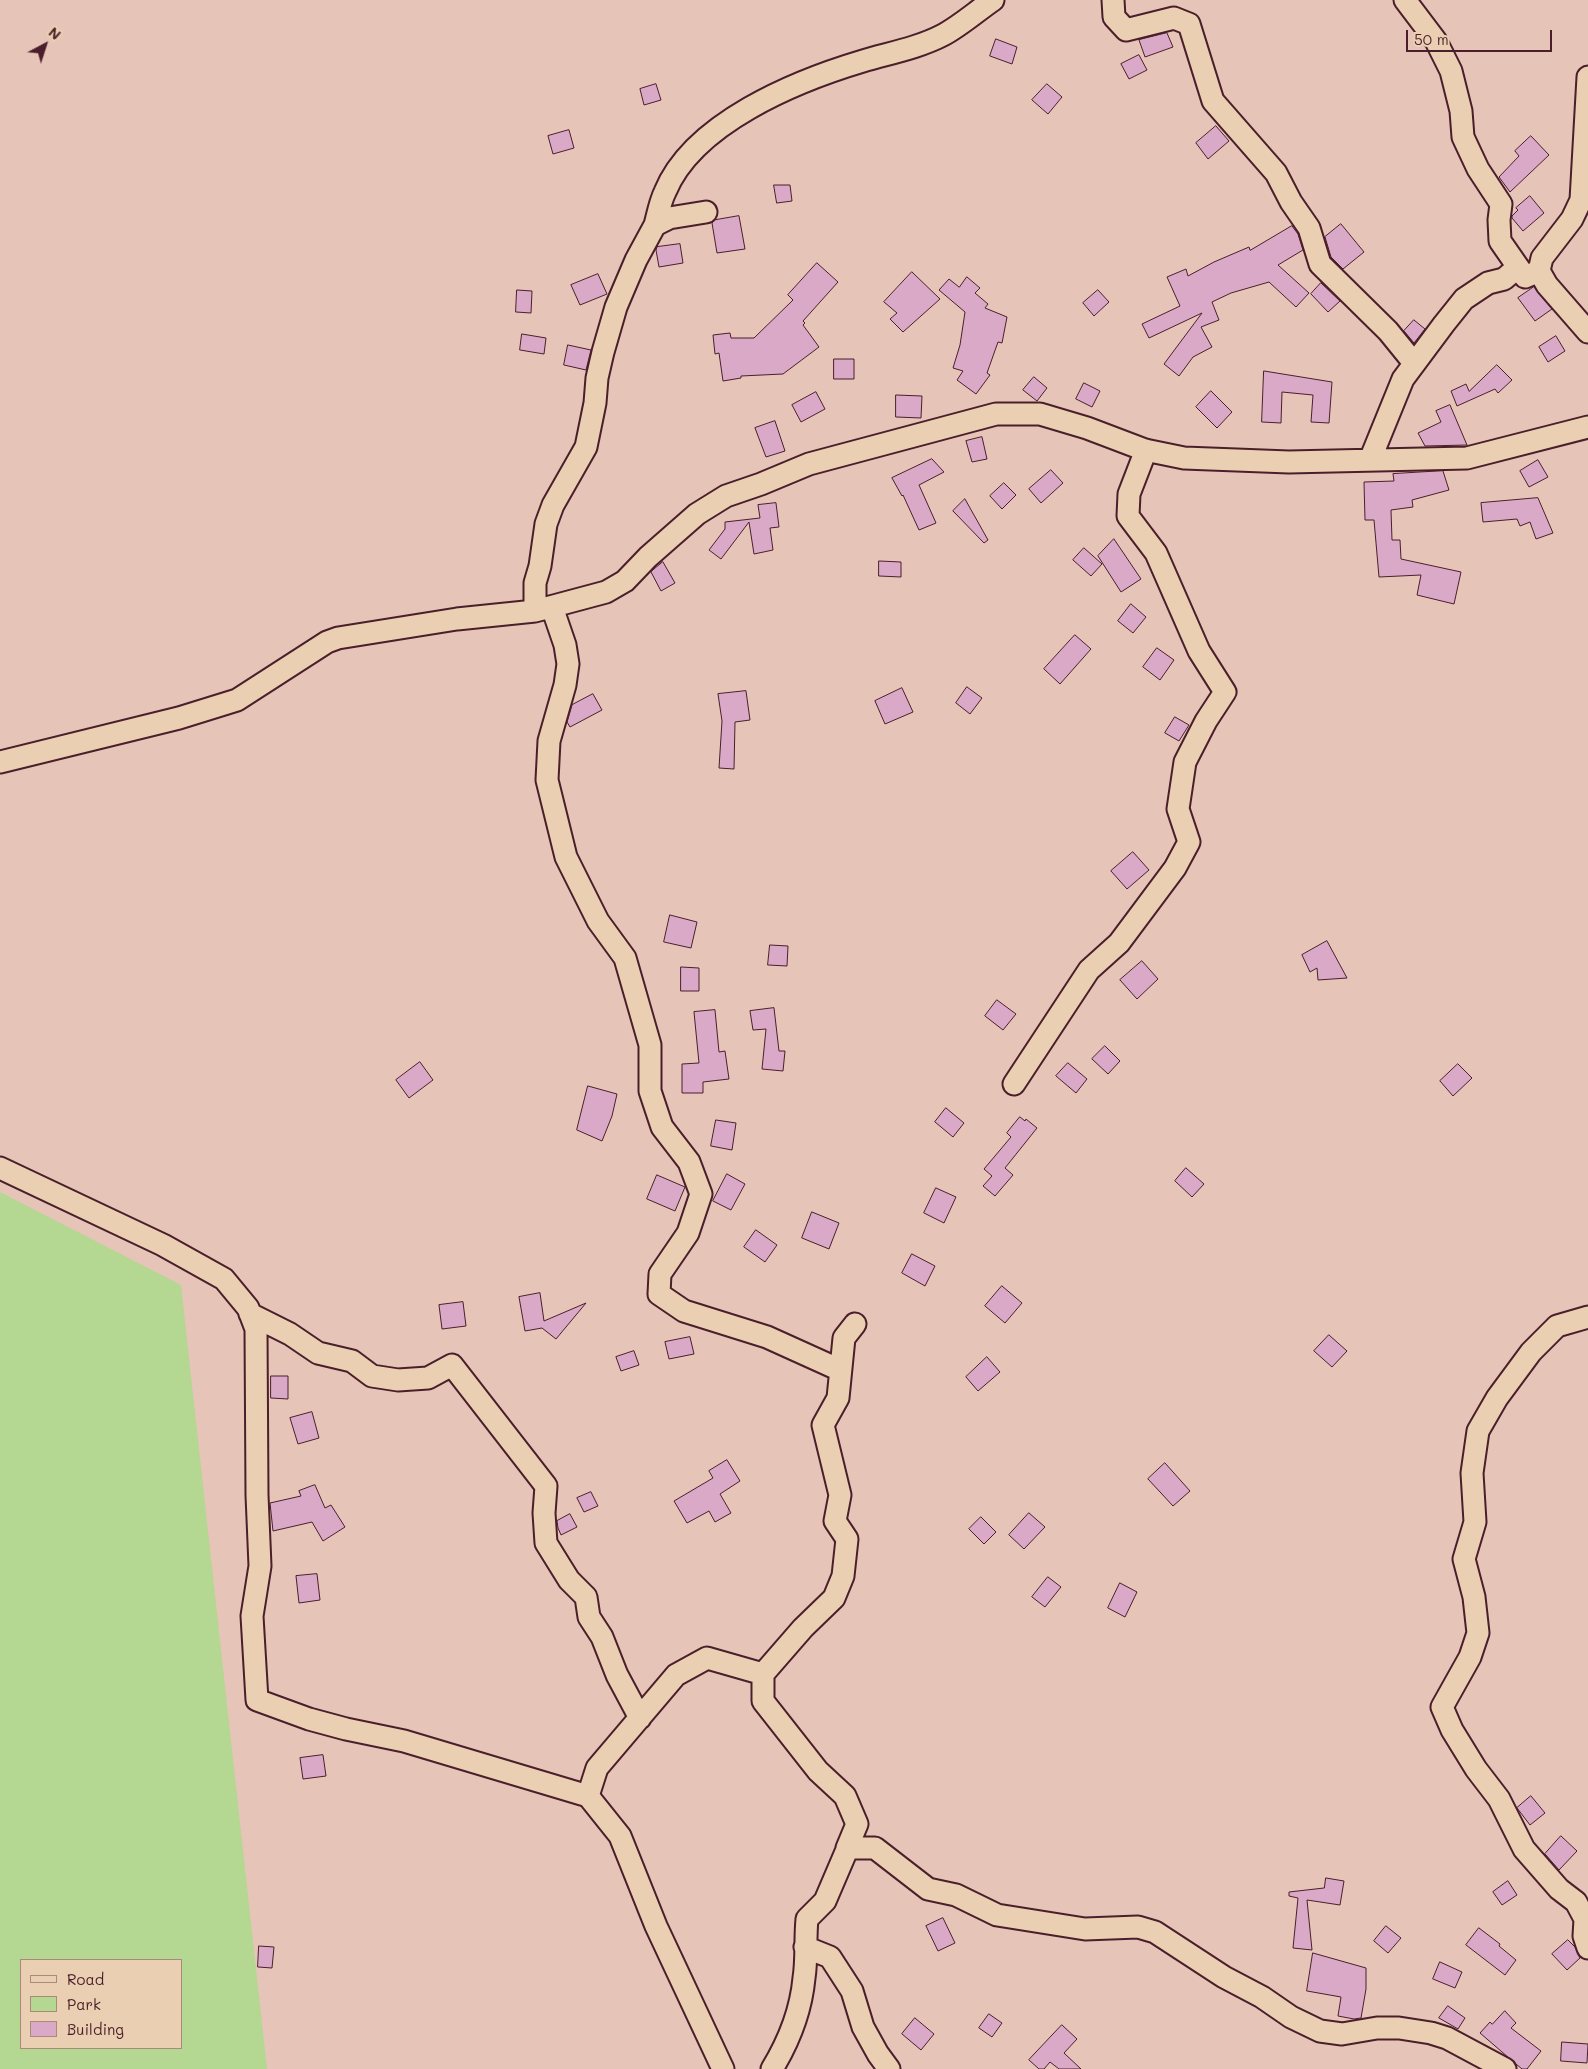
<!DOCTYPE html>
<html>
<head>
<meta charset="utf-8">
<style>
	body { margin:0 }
	#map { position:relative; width:1588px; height:2069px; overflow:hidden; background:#e6c4b8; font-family:Mali,sans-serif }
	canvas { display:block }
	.legend { position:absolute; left:20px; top:1959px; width:162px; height:90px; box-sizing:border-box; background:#ebcfb2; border:1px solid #ab897c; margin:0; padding:6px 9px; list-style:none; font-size:15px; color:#4a1f2b }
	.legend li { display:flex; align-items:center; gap:10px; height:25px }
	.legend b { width:25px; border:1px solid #ab897c }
	.north { position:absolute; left:20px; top:20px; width:50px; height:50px; -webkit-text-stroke:4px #ebcfb2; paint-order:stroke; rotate:40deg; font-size:14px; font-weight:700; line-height:20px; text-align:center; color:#4a1f2b }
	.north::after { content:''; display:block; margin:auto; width:18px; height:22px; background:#4a1f2b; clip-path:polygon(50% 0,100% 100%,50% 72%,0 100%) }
	.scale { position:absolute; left:1406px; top:30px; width:146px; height:22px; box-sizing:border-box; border:2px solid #4a1f2b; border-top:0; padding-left:6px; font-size:15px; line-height:18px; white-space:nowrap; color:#4a1f2b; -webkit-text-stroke:4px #ebcfb2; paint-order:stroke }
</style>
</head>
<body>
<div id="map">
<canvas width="1588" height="2069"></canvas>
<ul class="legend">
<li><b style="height:6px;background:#ebcfb2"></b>Road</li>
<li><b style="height:14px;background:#b4d792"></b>Park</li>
<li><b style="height:14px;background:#d9a9c7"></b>Building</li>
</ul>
<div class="north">N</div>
<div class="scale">50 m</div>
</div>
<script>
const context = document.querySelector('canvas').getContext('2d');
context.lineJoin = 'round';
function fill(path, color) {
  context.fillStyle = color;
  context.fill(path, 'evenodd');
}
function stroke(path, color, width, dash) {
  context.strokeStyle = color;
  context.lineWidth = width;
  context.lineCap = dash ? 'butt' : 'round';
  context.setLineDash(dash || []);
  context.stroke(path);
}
const green = new Path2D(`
	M 0,1192 L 181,1285 L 267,2069 L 0,2069 ZM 21,1960 L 181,1960 L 181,2048 L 21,2048 Z`);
const building = new Path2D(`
	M 1167,33 L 1173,47 L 1145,57 L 1139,40 Z
	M 996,39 L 1017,47 L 1012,64 L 990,56 Z
	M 1139,55 L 1147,70 L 1129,79 L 1121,64 Z
	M 656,84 L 661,100 L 644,105 L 640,89 Z
	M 1047,84 L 1062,97 L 1048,114 L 1032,100 Z
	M 1216,126 L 1229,141 L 1208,159 L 1196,143 Z
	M 569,130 L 574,148 L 553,154 L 548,136 Z
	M 1531,136 L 1549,155 L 1510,192 L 1499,177 L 1519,156 L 1515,151 Z
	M 774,185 L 790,185 L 792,201 L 777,203 Z
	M 1530,196 L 1544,213 L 1523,231 L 1512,218 L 1512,216 L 1518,210 L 1516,208 Z
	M 739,216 L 745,249 L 717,253 L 712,223 L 715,220 Z
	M 1341,224 L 1364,252 L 1343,269 L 1331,257 L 1325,237 Z
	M 1292,226 L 1298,234 L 1303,250 L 1278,265 L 1309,293 L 1296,307 L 1269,282 L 1231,293 L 1212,302 L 1219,320 L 1201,327 L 1212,347 L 1193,357 L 1179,376 L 1164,364 L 1202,313 L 1149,338 L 1142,324 L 1180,306 L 1167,277 L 1186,269 L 1188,276 L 1214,262 L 1249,247 L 1250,250 Z
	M 680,244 L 683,263 L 659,267 L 656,250 L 657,247 Z
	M 817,263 L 838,282 L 803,321 L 805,323 L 803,325 L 819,347 L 783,374 L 741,376 L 741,378 L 723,381 L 719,353 L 715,354 L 713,335 L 730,333 L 731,338 L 754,338 L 793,300 L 788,295 Z
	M 912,272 L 940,299 L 903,332 L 890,319 L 897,313 L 884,302 Z
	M 598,274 L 607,294 L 580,305 L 571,285 Z
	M 967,277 L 980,288 L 975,293 L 988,304 L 985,308 L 1007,317 L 1002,343 L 998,342 L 987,373 L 990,375 L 976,394 L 957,380 L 963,371 L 953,368 L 960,345 L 965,312 L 939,290 L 949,279 L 959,287 Z
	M 1321,283 L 1340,301 L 1328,312 L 1311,294 Z
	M 1534,287 L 1552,309 L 1535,321 L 1518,298 Z
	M 517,290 L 532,291 L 531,313 L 516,312 Z
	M 1098,290 L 1109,302 L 1094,316 L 1083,303 Z
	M 1414,320 L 1425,329 L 1414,343 L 1404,331 Z
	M 522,334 L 546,338 L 544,354 L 520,350 Z
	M 1556,336 L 1565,351 L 1548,362 L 1539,347 Z
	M 568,345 L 591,350 L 586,370 L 564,365 Z
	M 834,359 L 854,359 L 854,379 L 834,379 Z
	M 1497,365 L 1512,380 L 1498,393 L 1495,389 L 1457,406 L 1451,391 L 1466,384 L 1469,391 Z
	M 1264,371 L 1332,382 L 1329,423 L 1311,422 L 1313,395 L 1282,392 L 1281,423 L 1262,422 Z
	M 1034,377 L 1047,388 L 1037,401 L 1023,390 Z
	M 1084,383 L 1100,391 L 1092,407 L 1076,399 Z
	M 1211,391 L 1232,412 L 1217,428 L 1196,407 Z
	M 816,392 L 825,409 L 801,422 L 792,405 Z
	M 896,395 L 922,396 L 921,418 L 896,417 Z
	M 1450,405 L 1467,445 L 1425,446 L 1418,433 L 1441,422 L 1436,411 Z
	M 775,421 L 785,451 L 766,457 L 755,428 Z
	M 982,437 L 987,459 L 972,462 L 966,441 Z
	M 932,459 L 944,472 L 919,485 L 936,523 L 919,530 L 903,495 L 902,496 L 892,478 Z
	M 1538,460 L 1548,477 L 1529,487 L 1520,471 Z
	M 1051,470 L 1063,483 L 1041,503 L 1029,489 Z
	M 1443,471 L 1449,490 L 1412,500 L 1413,507 L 1391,510 L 1392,540 L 1400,540 L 1401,559 L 1461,572 L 1454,604 L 1417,595 L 1421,575 L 1379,577 L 1374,520 L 1365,520 L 1364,482 L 1394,481 L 1393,474 Z
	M 1004,483 L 1016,495 L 1002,509 L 990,496 Z
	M 1538,498 L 1553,533 L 1536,539 L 1530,522 L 1520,526 L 1517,519 L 1483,522 L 1481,503 Z
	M 965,499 L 988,540 L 984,543 L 953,511 Z
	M 776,503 L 779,527 L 770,528 L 773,550 L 754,554 L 749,522 L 721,559 L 709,550 L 725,529 L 725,522 L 760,518 L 758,505 Z
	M 1114,539 L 1141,579 L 1121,592 L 1098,556 Z
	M 1084,548 L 1102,564 L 1091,576 L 1073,560 Z
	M 879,561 L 901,562 L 901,577 L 879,576 Z
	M 663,562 L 675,583 L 661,591 L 651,572 Z
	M 1131,604 L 1146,617 L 1133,633 L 1118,621 Z
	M 1075,635 L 1091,649 L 1060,684 L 1044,669 Z
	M 1157,648 L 1174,660 L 1160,680 L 1143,667 Z
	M 967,687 L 982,698 L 970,714 L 956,703 Z
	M 902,688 L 913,712 L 885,724 L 875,701 Z
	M 746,691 L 750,720 L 735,722 L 734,769 L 719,768 L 722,721 L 718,694 Z
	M 593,694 L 602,710 L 570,727 L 567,722 L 572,705 Z
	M 1175,717 L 1189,725 L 1179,741 L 1165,733 Z
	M 1133,852 L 1149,870 L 1127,889 L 1111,871 Z
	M 670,915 L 697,922 L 691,948 L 664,942 Z
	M 1327,941 L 1347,978 L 1318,980 L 1317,968 L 1310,972 L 1302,955 Z
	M 770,945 L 788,946 L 787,966 L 768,965 Z
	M 1142,961 L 1158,979 L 1137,999 L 1120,980 Z
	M 681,967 L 699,968 L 699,991 L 681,991 Z
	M 997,1000 L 1016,1014 L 1003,1030 L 985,1016 Z
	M 774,1008 L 779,1051 L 785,1051 L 783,1071 L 762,1069 L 766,1029 L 753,1030 L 750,1011 Z
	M 715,1010 L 719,1052 L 725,1051 L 729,1079 L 703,1082 L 703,1093 L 682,1093 L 682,1064 L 699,1063 L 694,1012 Z
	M 1105,1046 L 1120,1061 L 1108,1074 L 1092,1059 Z
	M 420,1062 L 433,1080 L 409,1098 L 396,1080 Z
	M 1068,1063 L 1087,1079 L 1076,1093 L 1056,1076 Z
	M 1458,1064 L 1472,1078 L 1453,1096 L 1440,1081 Z
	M 588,1086 L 617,1094 L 612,1116 L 602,1141 L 577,1130 Z
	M 946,1108 L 964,1123 L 953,1137 L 935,1122 Z
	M 1020,1117 L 1025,1121 L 1026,1119 L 1037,1128 L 1005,1168 L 1013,1175 L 995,1196 L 983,1186 L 992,1176 L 984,1169 L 1011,1137 L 1007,1133 Z
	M 716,1120 L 736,1123 L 732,1150 L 711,1146 Z
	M 1186,1168 L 1204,1184 L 1192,1197 L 1175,1181 Z
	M 727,1174 L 745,1184 L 731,1210 L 713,1201 Z
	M 657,1175 L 685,1187 L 675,1211 L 647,1199 Z
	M 936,1188 L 956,1197 L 944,1223 L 924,1213 Z
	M 812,1212 L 839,1223 L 829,1249 L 802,1238 Z
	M 756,1230 L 777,1245 L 765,1262 L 744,1247 Z
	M 912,1254 L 935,1266 L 925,1286 L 902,1273 Z
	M 1002,1286 L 1022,1303 L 1005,1323 L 985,1306 Z
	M 540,1293 L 544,1321 L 586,1303 L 556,1339 L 542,1328 L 525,1331 L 519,1297 Z
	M 463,1302 L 466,1326 L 442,1329 L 439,1305 Z
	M 1329,1335 L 1347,1351 L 1332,1367 L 1314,1351 Z
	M 690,1337 L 694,1354 L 669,1359 L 665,1342 Z
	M 634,1351 L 639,1365 L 621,1371 L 616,1357 Z
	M 987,1357 L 1000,1372 L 978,1391 L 966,1377 Z
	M 271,1376 L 288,1376 L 288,1399 L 271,1398 Z
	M 312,1412 L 319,1438 L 298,1444 L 290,1418 Z
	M 727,1460 L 740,1481 L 720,1494 L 731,1513 L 715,1522 L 709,1511 L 687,1523 L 674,1501 L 713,1478 L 709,1471 Z
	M 1165,1463 L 1190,1491 L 1173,1506 L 1148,1479 Z
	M 315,1485 L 325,1508 L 331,1505 L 345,1527 L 323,1541 L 312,1522 L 273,1531 L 270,1503 L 301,1496 L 299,1491 Z
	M 591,1492 L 598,1506 L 584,1512 L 577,1498 Z
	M 1029,1513 L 1045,1527 L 1024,1549 L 1009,1535 Z
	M 570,1514 L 577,1527 L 561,1535 L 558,1528 L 557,1521 Z
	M 981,1517 L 996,1532 L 984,1544 L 969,1529 Z
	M 317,1574 L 320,1600 L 299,1603 L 296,1576 Z
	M 1048,1577 L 1061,1587 L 1045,1607 L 1032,1597 Z
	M 1120,1583 L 1137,1592 L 1125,1617 L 1108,1608 Z
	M 323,1755 L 326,1776 L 303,1779 L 300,1758 Z
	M 1531,1796 L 1545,1813 L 1530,1825 L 1517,1808 Z
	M 1561,1836 L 1577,1851 L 1559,1870 L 1545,1854 Z
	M 1326,1878 L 1344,1881 L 1340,1905 L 1307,1900 L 1312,1950 L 1293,1948 L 1298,1898 L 1289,1896 L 1289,1892 L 1324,1888 Z
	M 1508,1881 L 1517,1895 L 1502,1905 L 1493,1892 Z
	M 943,1918 L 955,1943 L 938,1951 L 926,1926 Z
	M 1386,1926 L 1401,1938 L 1388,1953 L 1374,1941 Z
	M 1479,1928 L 1500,1944 L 1499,1946 L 1516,1960 L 1505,1975 L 1466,1945 Z
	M 1568,1940 L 1575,1947 L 1580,1958 L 1567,1970 L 1552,1954 Z
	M 259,1946 L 274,1947 L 272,1968 L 258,1967 Z
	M 1313,1953 L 1366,1968 L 1366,1989 L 1361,2018 L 1354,2019 L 1338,2016 L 1341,1997 L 1307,1991 Z
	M 1440,1962 L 1462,1972 L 1455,1988 L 1433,1979 Z
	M 1448,2006 L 1465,2018 L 1458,2029 L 1439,2018 Z
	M 1505,2011 L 1516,2023 L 1511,2028 L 1541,2051 L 1527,2069 L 1522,2069 L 1516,2064 L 1480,2033 L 1490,2022 L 1492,2024 Z
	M 989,2014 L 1002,2023 L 992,2037 L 979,2028 Z
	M 915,2018 L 934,2034 L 921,2050 L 902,2034 Z
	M 1062,2025 L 1077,2039 L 1064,2053 L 1081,2069 L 1059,2069 L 1050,2062 L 1044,2069 L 1039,2069 L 1029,2060 Z
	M 1562,2042 L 1588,2044 L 1587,2063 L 1561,2061 Z`);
const minor = new Path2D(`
	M 1113,0 L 1114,17 L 1126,30 L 1174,18 L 1189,24 L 1213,101 L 1276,173 L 1291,202 L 1309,228 L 1320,264 L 1388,331 L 1414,363
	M 1405,0 L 1436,41 L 1451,71 L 1461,111 L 1463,137 L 1478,169 L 1501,204 L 1499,220 L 1500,241 L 1525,277 L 1539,271
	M 1588,77 L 1581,200 L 1572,219 L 1542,258 L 1539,271 L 1547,285 L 1588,332
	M 655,225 C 658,214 660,202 665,192 C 693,123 796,81 863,61 C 890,53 918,48 943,35 C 960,26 977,11 993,0
	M 1370,460 L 1403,379 L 1444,324 L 1464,299 L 1488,283 L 1504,279 L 1518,267
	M 552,607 L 565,645 L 568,664 L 565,685 L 549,741 L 547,780 L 566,857 L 598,921 L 625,958 L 650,1045 L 650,1091 L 662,1127 L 689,1162 L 701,1194 L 688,1233 L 660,1274 L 659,1294 L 684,1311 L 767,1337 L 840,1370
	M 535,611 L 535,583 L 540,566 L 546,524 L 553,505 L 586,447 L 595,403 L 597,378 L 603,352 L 616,307 L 636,260 L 655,225 L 669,218 L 706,212
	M 0,762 L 179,718 L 237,700 L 327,642 L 338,638 L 457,619 L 535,611 L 606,592 L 625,581 L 648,557 L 697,514 L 726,496 L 761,484 L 809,464 L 996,414 L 1040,414 L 1087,428 L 1145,450 L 1184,458 L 1289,462 L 1467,458 L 1588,427
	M 1014,1084 L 1089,970 L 1119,943 L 1175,868 L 1189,842 L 1178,809 L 1185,762 L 1206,721 L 1225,692 L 1199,651 L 1156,553 L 1128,516 L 1129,494 L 1146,450
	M 0,1168 L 163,1245 L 224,1279 L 248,1308 L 256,1329 L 257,1495 L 260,1566 L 252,1616 L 257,1700 L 309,1719 L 346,1729 L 404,1741 L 588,1796 L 620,1836 L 656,1926 L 723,2069
	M 250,1314 L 290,1334 L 318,1353 L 352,1361 L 372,1376 L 398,1380 L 428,1378 L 452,1365 L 546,1486 L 544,1513 L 546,1543 L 569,1580 L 586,1597 L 589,1617 L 602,1637 L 617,1675 L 640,1718
	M 1588,1317 L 1557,1326 L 1531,1352 L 1497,1398 L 1478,1431 L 1472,1473 L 1475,1522 L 1464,1559 L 1474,1597 L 1478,1633 L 1470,1657 L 1442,1707 L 1452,1730 L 1476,1769 L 1499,1799 L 1524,1849 L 1559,1889 L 1576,1902 L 1585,1919 L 1584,1936 L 1588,1948
	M 763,1674 L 763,1701 L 818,1771 L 845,1796 L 857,1824 L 847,1848 L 875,1848 L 928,1889 L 956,1895 L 997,1915 L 1085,1929 L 1138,1927 L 1155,1932 L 1224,1977 L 1262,1997 L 1291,2017 L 1320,2031 L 1342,2034 L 1377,2028 L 1399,2028 L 1431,2033 L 1447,2038 L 1505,2069
	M 588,1796 L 597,1768 L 676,1675 L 707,1658 L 763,1674 L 803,1628 L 834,1598 L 843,1576 L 847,1539 L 835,1521 L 840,1495 L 823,1425 L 838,1398 L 844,1338 L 855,1324
	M 805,1947 L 830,1957 L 852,1991 L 863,2027 L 878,2054 L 889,2069
	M 772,2069 C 789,2041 801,2011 804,1978 C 807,1959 805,1939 807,1919 L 825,1901 L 849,1845`);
fill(green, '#b4d792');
fill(building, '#d9a9c7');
stroke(building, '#4a1f2b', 1);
stroke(minor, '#4a1f2b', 25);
stroke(minor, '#ebcfb2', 21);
</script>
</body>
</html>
